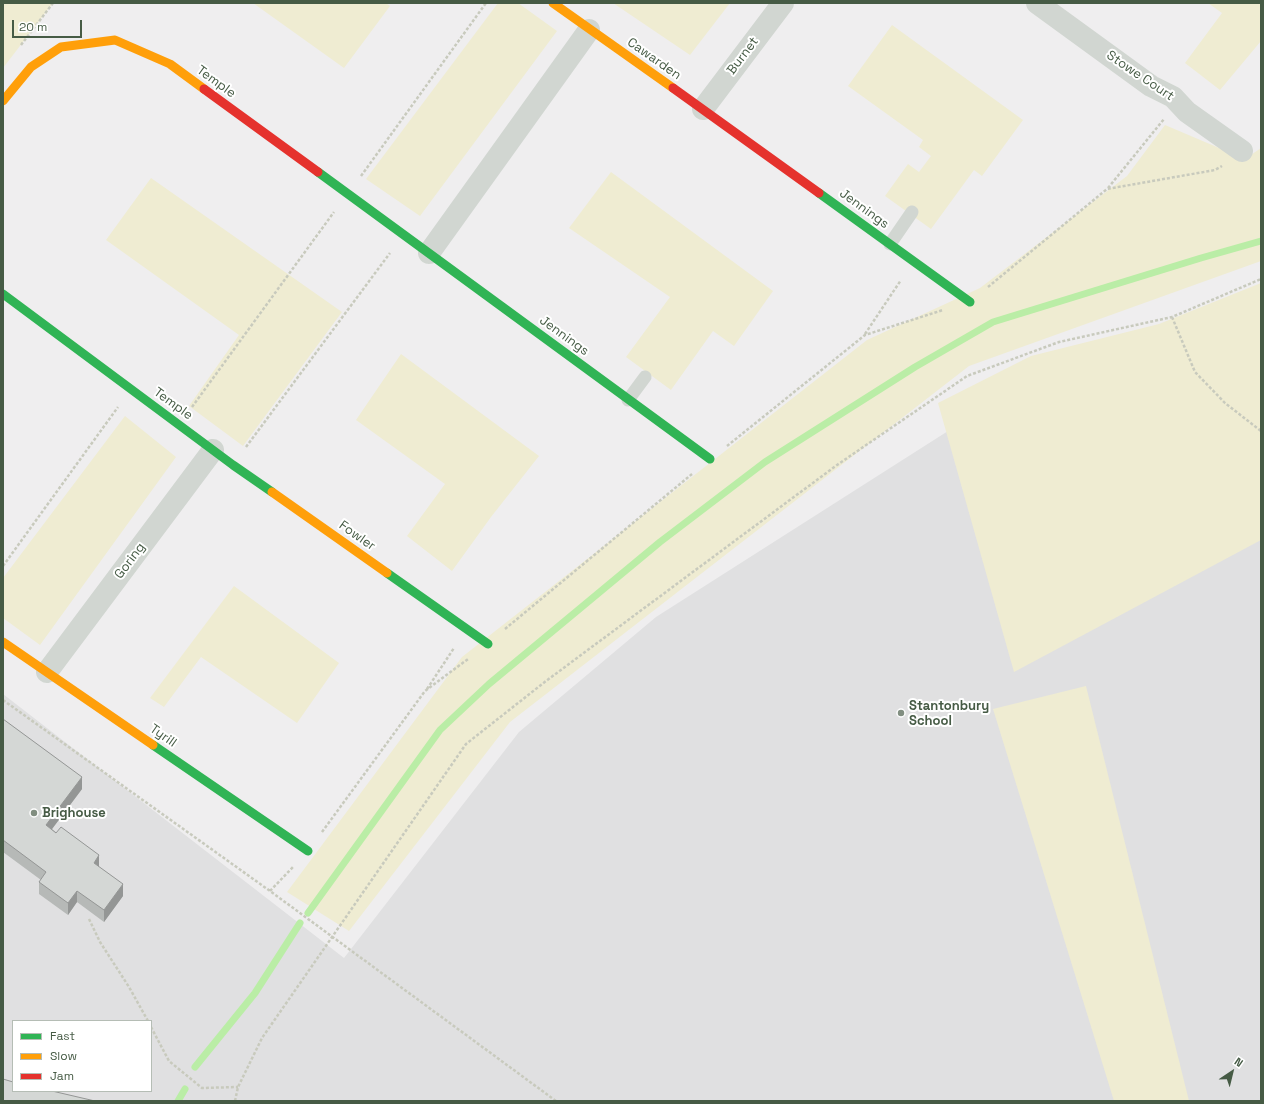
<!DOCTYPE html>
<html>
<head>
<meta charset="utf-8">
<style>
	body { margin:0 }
	#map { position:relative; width:1264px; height:1104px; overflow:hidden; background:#efeeef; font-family:"Space Grotesk",sans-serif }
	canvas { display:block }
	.frame { position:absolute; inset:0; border:4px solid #465b45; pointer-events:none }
	.legend { position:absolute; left:12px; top:1020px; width:140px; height:72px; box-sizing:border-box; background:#fff; border:1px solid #b5bdb5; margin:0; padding:5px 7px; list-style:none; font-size:12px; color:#465b45 }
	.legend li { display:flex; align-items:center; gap:8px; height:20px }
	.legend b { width:20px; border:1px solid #b5bdb5 }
	.north { position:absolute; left:1212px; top:1052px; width:40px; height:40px; -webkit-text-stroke:3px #fff; paint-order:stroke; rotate:35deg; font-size:11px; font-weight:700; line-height:16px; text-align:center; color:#465b45 }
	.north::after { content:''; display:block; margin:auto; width:14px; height:18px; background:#465b45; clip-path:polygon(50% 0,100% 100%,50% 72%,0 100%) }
	.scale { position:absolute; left:12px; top:20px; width:70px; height:18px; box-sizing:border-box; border:2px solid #465b45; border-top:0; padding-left:5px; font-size:12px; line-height:14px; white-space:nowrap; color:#465b45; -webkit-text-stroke:3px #fff; paint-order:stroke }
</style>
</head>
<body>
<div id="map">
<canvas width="1264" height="1104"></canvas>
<div class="frame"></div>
<ul class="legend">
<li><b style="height:5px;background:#30b455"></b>Fast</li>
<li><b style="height:5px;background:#ff9f0a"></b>Slow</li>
<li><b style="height:5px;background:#e5322d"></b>Jam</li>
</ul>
<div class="north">N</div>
<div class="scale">20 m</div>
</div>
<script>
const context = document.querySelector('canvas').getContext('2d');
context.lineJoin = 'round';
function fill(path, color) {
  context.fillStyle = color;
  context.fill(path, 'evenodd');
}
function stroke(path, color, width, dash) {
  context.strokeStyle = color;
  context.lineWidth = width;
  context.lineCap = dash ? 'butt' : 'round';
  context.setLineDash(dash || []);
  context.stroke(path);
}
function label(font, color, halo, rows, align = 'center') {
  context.font = font + ' "Space Grotesk",sans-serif';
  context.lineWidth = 4;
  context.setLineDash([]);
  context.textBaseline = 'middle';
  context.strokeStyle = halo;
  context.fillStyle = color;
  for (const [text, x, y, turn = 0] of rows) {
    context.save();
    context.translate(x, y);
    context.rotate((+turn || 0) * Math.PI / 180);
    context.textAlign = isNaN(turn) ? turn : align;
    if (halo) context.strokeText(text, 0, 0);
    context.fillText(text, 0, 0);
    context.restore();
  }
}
const education = new Path2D(`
	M 1261,293 L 1261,1101 L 3,1101 L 3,694 L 344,958 L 519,732 L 656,617 L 1014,389 ZM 13,1021 L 151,1021 L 151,1091 L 13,1091 Z`);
const green = new Path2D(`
	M 3,3 L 53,3 L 3,68 Z
	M 253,3 L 386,3 L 390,6 L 344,68 Z
	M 498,3 L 518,3 L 557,31 L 420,216 L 366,179 Z
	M 613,3 L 730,3 L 690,55 Z
	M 1208,3 L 1261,3 L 1261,41 L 1220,90 L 1185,63 L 1222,13 Z
	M 892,25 L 1023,120 L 982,176 L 974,170 L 931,229 L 885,196 L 908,164 L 919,172 L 931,156 L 919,147 L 923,140 L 848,86 Z
	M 1165,125 L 1245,159 L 1261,148 L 1261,261 L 969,366 L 510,722 L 349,931 L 287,892 L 462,657 L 867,340 L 980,288 L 1127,176 Z
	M 611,172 L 773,291 L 734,346 L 713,331 L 671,390 L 626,357 L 670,297 L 569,228 Z
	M 151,178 L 342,312 L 243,446 L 189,406 L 239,335 L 106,240 Z
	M 1261,283 L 1261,540 L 1014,672 L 938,403 L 1031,356 L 1159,324 Z
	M 401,354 L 539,456 L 491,517 L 452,571 L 407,536 L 445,484 L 356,420 Z
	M 125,416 L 176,457 L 40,645 L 3,618 L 3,578 Z
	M 234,586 L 339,663 L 297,723 L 201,657 L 164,707 L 150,698 Z
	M 1086,686 L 1189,1101 L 1114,1101 L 993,709 Z`);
const stream = new Path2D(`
	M 308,913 L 440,730 L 489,684 L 660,542 L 765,462 L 915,367 L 993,322 L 1201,258 L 1261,241
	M 195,1067 L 255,993 L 300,923
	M 178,1101 L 185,1089`);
const path = new Path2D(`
	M 21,45 L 53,3
	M 361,176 L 486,3
	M 1108,188 L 1164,119
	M 988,287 L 1107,189 L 1215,170 L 1222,166
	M 1172,317 L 1195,372 L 1225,403 L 1261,431
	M 865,334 L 901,280
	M 192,407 L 334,212
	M 727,446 L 865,335 L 943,310
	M 246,447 L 390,253
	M 3,566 L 118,407
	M 505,629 L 692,474
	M 427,689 L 454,648
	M 3,700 L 270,891 L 556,1101
	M 322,832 L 425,691 L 468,659
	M 270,891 L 293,867
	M 89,919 L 100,942 L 129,987 L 148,1021
	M 151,1027 L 169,1061 L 202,1088 L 238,1087
	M 235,1101 L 238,1087 L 262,1038 L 466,744 L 546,681 L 837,465 L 967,376 L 1059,342 L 1172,317 L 1261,279`);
const lane = new Path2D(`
	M 890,244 L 912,212
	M 628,400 L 645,377`);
const street = new Path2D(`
	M 1037,3 L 1151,86 L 1173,97 L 1187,112 L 1242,151
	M 703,109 L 783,3
	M 429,253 L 589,30
	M 47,672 L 213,450`);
const fast = new Path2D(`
	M 318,172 L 710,459
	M 819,193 L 970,302
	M 3,294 L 233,465 L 272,492
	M 387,573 L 488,644
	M 153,745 L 308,851`);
const slow = new Path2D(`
	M 553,3 L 673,88
	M 3,101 L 31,67 L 61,47 L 115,40 L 170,64 L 204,89
	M 272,492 L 387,573
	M 3,642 L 153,745`);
const jam = new Path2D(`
	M 673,88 L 819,193
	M 204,89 L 318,172`);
const wall = new Path2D(`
	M 3,719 L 82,789 L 52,829 L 99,867 L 123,896 L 104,922 L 77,902 L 68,915 L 39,894 L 39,882 L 41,880 L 3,852 Z`);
const shadedWall = new Path2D(`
	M 82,777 L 82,789 L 46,837 L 46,825 Z
	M 99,855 L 99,867 L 94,863 Z
	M 123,884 L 123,896 L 104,922 L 104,910 Z
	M 77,891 L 77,902 L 68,915 L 68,903 Z`);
const building = new Path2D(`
	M 3,719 L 82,777 L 46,825 L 56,833 L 61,827 L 99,855 L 94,863 L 123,884 L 104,910 L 77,891 L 68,903 L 39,882 L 46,872 L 3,840 Z
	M 3,1079 L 13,1082 L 13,1091 L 52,1091 L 95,1101 L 3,1101 Z`);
const markers = [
	[901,713,4,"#818e80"],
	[34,813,4,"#818e80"]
];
const streetNames = [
	["Burnet",743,56,-53],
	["Cawarden",654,59,35],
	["Stowe Court",1140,76,34],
	["Temple",216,82,36],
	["Jennings",864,209,36],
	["Jennings",564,336,36],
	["Temple",173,404,36],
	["Fowler",357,536,35],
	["Goring",130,561,-53],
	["Tyrill",163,736,35]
];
const poiNames = [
	["Stantonbury",909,706],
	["School",909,721],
	["Brighouse",42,813]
];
fill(education, '#e0e0e1');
fill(green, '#efecd2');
stroke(stream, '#baeda6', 7);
stroke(path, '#c8cabd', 2.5, [3, 2]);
stroke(lane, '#d1d6d1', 13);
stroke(street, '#d1d6d1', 22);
stroke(fast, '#30b455', 9);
stroke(slow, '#ff9f0a', 9);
stroke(jam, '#e5322d', 9);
fill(wall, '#b6b9b7');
fill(shadedWall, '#949695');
fill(building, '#d4d7d5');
stroke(building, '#949695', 1);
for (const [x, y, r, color] of markers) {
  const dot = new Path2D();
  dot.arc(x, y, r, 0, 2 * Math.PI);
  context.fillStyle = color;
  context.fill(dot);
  stroke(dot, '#fff', 1.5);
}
label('13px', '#465b45', '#fff', streetNames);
label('bold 13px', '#465b45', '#fff', poiNames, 'left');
</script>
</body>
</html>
